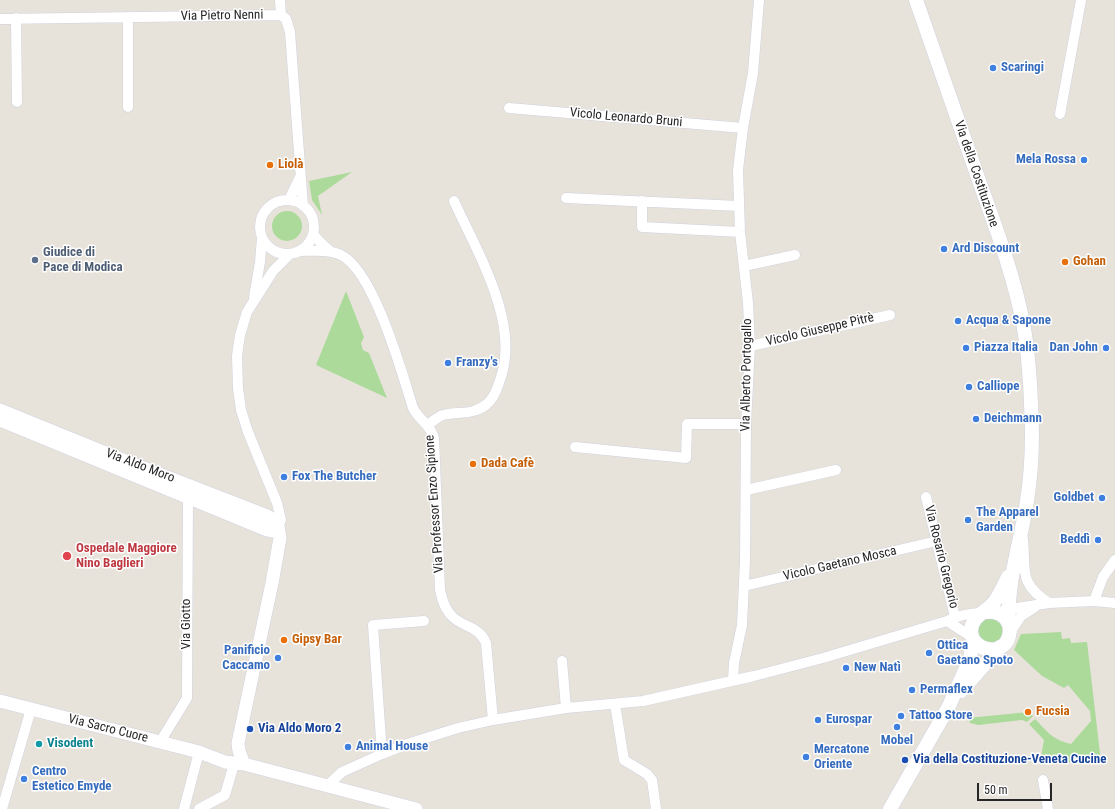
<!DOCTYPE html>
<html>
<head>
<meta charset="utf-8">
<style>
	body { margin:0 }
	#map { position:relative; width:1115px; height:809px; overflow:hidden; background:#e8e3da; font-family:"Roboto Condensed",sans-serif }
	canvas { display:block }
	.scale { position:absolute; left:977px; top:783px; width:75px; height:18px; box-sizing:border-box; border:2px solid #272727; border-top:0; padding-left:5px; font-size:12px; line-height:14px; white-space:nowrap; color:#272727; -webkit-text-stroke:3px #fff; paint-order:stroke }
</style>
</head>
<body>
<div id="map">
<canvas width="1115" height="809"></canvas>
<div class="scale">50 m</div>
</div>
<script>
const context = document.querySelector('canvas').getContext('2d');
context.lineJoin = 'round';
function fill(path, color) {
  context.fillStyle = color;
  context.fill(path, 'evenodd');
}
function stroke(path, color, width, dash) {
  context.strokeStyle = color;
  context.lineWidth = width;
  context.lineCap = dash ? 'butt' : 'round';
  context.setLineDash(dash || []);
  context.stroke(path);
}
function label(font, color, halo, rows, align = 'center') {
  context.font = font + ' "Roboto Condensed",sans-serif';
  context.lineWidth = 3;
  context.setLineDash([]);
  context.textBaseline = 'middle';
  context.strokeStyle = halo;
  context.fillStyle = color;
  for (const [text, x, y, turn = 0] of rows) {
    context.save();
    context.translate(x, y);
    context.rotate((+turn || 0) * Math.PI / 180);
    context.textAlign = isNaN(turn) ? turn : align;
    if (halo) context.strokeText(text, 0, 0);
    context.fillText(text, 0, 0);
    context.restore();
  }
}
const green = new Path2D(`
	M 352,172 L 318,196 L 322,215 L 312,200 L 309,181 Z
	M272 226a15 15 0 1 1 30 0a15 15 0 1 1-30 0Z
	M 346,291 L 364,337 L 361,343 L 363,350 L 369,353 L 387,398 L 316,365 Z
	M 989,618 C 999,619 1001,623 1004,632 L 998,643 L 986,644 L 978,635 C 978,626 980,621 989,618 Z
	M 1061,632 L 1062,639 L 1070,638 L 1071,643 L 1087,642 L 1101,762 L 1040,762 L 1044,740 L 1029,724 L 1035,719 C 1048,732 1051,739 1071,744 L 1091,721 L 1090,711 L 1068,685 L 1064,688 L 1042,676 L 1014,650 L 1021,634 Z
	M 1028,712 L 1033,716 L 1027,722 L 1022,720 L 978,725 L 970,723 L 968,718 Z`);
const minor = new Path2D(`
	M 280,0 L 281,15
	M 16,18 L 17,102
	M 0,19 L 281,15 L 286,19 L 290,32 L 303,206
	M 128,107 L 128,17
	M 509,108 L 743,128
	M 1060,114 L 1081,0
	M 566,198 L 739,206
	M 289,200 L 300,177
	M260 227a27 27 0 1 1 54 0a27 27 0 1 1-54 0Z
	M 642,201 L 642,227 L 740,232
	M 313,234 L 319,241 L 331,252
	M 299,251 C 312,251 328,249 341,255 C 374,271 402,373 413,408 C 419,420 430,424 434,438 L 440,590 C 442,599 444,607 450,614 C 461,628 479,625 486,643 L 493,720
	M 744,266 L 795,255
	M 254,297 L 260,262 L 262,238
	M 750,346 L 890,315
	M 428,425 C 433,421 437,417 443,415 C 459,411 472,416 487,404 C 494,398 497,389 500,380 C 521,323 477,252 454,201
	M 575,447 L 686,458 L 687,424 L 746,424
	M 746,490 L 836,470
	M 926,497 L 955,617
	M 278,526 L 281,520 L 277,503 L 248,432 L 241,410 L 238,388 L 237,356 L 240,335 L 247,312 L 273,271 L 290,254
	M 1023,539 C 1026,571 1018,583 1049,603
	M 744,586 L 937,541
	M 1094,601 L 1103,577 L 1115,560
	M 1004,610 L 1049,603 L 1094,601 L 1115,603
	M 947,621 L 972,637
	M 1009,634 L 1021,616 L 1035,607
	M 562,661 L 566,708
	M 733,680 L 734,663 L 742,625 L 745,561 L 746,424 L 750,346 L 748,303 L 740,232 L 738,170 L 743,128 L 753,73 L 759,0
	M 615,704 L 624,760 L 647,774 L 652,780 L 656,809
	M 160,742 L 187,698 L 188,499
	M 382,754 L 373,625 L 424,621
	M 1043,780 L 1048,809
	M 327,786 L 342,772 L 382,754 L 407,744 L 458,728 L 493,720 L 566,708 L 643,701 L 754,676 L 823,658 L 947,621 C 959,615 970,613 983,613
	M 2,809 L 31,709
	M 184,809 L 199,752
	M 199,809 L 225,795 L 234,764`);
const tertiary = new Path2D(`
	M 0,410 L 118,458 L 265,515 L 272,519 L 278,526 L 280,538 L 272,583 L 238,743 L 239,751 L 244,764
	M 0,420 L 267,530 L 272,531 L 278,526
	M 0,701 L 199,752 L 225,762 L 244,764 L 416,809`);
const secondary = new Path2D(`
	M 916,0 C 936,57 956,114 976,172 C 993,221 1013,271 1023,323 C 1028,350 1030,377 1031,404 C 1033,436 1032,469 1027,501 C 1021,542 1006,583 1009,625
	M 986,612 C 1000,610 1013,620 1009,636 C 1004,657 972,652 971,631 C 971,616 987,612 995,601 C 1000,594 1004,585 1008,577
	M 961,691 L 1000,647
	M 890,809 L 949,706 L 970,659 L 973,639`);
const markers = [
	[993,68,4,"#3f7fe0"],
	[1084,160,4,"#3f7fe0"],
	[270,165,4,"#e8710a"],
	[944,249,4,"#3f7fe0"],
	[35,260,4,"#5c6f8a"],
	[1065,262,4,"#e8710a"],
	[958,321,4,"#3f7fe0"],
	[966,348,4,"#3f7fe0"],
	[1106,348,4,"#3f7fe0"],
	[448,363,4,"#3f7fe0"],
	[969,387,4,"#3f7fe0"],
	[976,419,4,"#3f7fe0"],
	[473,464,4,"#e8710a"],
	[284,477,4,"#3f7fe0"],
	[1102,498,4,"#3f7fe0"],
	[968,520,4,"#3f7fe0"],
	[1098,540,4,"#3f7fe0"],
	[67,556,5,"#e0444e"],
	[284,640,4,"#e8710a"],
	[929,653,4,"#3f7fe0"],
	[278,658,4,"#3f7fe0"],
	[846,668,4,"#3f7fe0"],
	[912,690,4,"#3f7fe0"],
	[1028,712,4,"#e8710a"],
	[901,716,4,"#3f7fe0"],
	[818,720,4,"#3f7fe0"],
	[897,727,4,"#3f7fe0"],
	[250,729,4,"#1a4fb4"],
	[39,744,4,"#0f9aa8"],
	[348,747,4,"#3f7fe0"],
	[806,757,4,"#3f7fe0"],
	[905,760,4,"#1a4fb4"],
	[24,779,4,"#3f7fe0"]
];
const streetNames = [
	["Via Pietro Nenni",222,16,-1],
	["Vicolo Leonardo Bruni",626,118,5],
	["Via della Costituzione",976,174,71],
	["Vicolo Giuseppe Pitrè",820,330,-13],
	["Via Alberto Portogallo",747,375,-89],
	["Via Aldo Moro",140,466,21],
	["Via Professor Enzo Sipione",435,504,-94],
	["Via Rosario Gregorio",941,557,76],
	["Vicolo Gaetano Mosca",840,564,-13],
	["Via Giotto",187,624,-90],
	["Via Sacro Cuore",108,729,14]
];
const shopNames = [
	["Scaringi",1001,68],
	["Mela Rossa",1076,160,"right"],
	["Ard Discount",952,249],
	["Acqua & Sapone",966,321],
	["Piazza Italia",974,348],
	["Dan John",1098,348,"right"],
	["Franzy's",456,363],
	["Calliope",977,387],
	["Deichmann",984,419],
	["Fox The Butcher",292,477],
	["Goldbet",1094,498,"right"],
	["The Apparel",976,513],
	["Garden",976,528],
	["Beddì",1090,540,"right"],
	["Ottica",937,646],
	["Gaetano Spoto",937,661],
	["Panificio",270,651,"right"],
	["Caccamo",270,666,"right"],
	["New Natì",854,668],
	["Permaflex",920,690],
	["Tattoo Store",909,716],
	["Eurospar",826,720],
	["Mobel",897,741,"center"],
	["Animal House",356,747],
	["Mercatone",814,750],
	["Oriente",814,765],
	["Centro",32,772],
	["Estetico Emyde",32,787]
];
const foodNames = [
	["Liolà",278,165],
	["Gohan",1073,262],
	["Dada Cafè",481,464],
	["Gipsy Bar",292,640],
	["Fucsia",1036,712]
];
const serviceNames = [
	["Giudice di",43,253],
	["Pace di Modica",43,268]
];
const healthNames = [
	["Ospedale Maggiore",76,549],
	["Nino Baglieri",76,564]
];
const transitNames = [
	["Via Aldo Moro 2",258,729],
	["Via della Costituzione-Veneta Cucine",913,760]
];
const cultureNames = [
	["Visodent",47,744]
];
fill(green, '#abda9b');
stroke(minor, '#cfd1df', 11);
stroke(tertiary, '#cfd1df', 14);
stroke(secondary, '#cfd1df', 15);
stroke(minor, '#fff', 10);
stroke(tertiary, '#fff', 13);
stroke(secondary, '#fff', 14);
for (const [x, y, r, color] of markers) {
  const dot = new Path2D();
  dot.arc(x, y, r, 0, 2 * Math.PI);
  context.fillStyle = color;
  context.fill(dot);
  stroke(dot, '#fff', 1.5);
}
label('13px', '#272727', '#fff', streetNames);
label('bold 13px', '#366cbe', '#fff', shopNames, 'left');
label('bold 13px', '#c56008', '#fff', foodNames, 'left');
label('bold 13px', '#4e5e75', '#fff', serviceNames, 'left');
label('bold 13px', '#be3a42', '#fff', healthNames, 'left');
label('bold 13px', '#164399', '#fff', transitNames, 'left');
label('bold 13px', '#0d838f', '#fff', cultureNames, 'left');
</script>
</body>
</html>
